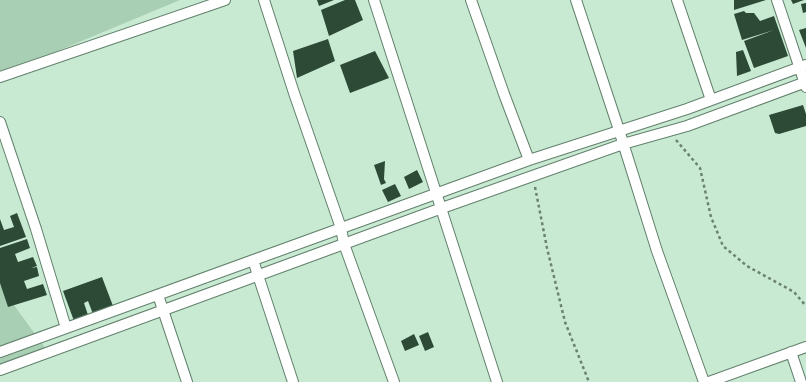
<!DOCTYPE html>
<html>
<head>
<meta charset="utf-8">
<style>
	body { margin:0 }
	canvas { display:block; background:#c8ead2 }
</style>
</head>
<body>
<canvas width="806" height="382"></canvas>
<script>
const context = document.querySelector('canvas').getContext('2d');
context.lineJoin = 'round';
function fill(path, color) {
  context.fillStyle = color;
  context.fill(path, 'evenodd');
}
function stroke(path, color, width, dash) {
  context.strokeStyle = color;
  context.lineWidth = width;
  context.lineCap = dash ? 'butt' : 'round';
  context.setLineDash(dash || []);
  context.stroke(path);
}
const green = new Path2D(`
	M 0,0 L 180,0 L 0,75 Z
	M 0,267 L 11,301 L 46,349 L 0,367 Z`);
const building = new Path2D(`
	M 317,0 L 334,0 L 319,6 Z
	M 345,0 L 355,0 L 363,20 L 329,36 L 321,10 Z
	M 734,0 L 766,0 L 734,10 Z
	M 791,0 L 804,0 L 793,4 Z
	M 806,3 L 806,12 L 803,13 L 801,4 Z
	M 744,11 L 746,13 L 754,13 L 760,21 L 774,16 L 788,56 L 754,68 L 744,41 L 774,30 L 742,40 L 734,14 Z
	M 806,28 L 806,48 L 799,30 Z
	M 328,39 L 335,61 L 297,78 L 293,51 Z
	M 743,50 L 751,71 L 737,76 L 736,52 Z
	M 375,51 L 389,78 L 350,93 L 340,65 Z
	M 803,105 L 806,114 L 806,126 L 779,134 L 775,133 L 769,115 Z
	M 385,161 L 384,179 L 386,183 L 381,185 L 374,165 Z
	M 417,170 L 423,182 L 409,189 L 404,177 Z
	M 395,184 L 401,196 L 388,202 L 382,190 Z
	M 17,213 L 26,237 L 0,246 L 0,219 L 4,230 L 14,227 L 10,216 Z
	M 27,239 L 30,248 L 15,254 L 18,262 L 33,257 L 37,266 L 31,268 L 37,267 L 39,276 L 24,281 L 27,289 L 43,284 L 47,295 L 8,307 L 0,283 L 0,248 Z
	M 102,277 L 113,306 L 93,314 L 88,301 L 84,303 L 88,315 L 74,321 L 63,291 Z
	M 428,332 L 434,347 L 425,351 L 419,336 Z
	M 414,334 L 419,345 L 405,351 L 401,341 Z`);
const path = new Path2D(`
	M 676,140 L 700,168 L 711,217 L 723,246 L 747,266 L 794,292 L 806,306
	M 535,187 L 547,248 L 565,322 L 589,382`);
const street = new Path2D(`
	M 264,0 L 294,93 L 341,228 L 344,244 L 394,382
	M 374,0 L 497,382
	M 471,0 L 504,94 L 529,160
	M 576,0 L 619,130 L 657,251 L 704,382
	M 677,0 L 711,100
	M 777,0 L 806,87
	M 0,77 L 225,0
	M 0,122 L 36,229 L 66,328
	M 253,260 L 293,382
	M 158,295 L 187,382
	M 0,352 L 529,160 L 687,109 L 806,65
	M 791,352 L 801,382
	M 0,370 L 442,208 L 623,144 L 687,126 L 806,82
	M 709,382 L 806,347`);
fill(green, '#a8ceb3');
fill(building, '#2d4a37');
stroke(street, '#62816c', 12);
stroke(path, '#6b8272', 2.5, [3, 3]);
stroke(street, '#fff', 10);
</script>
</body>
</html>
